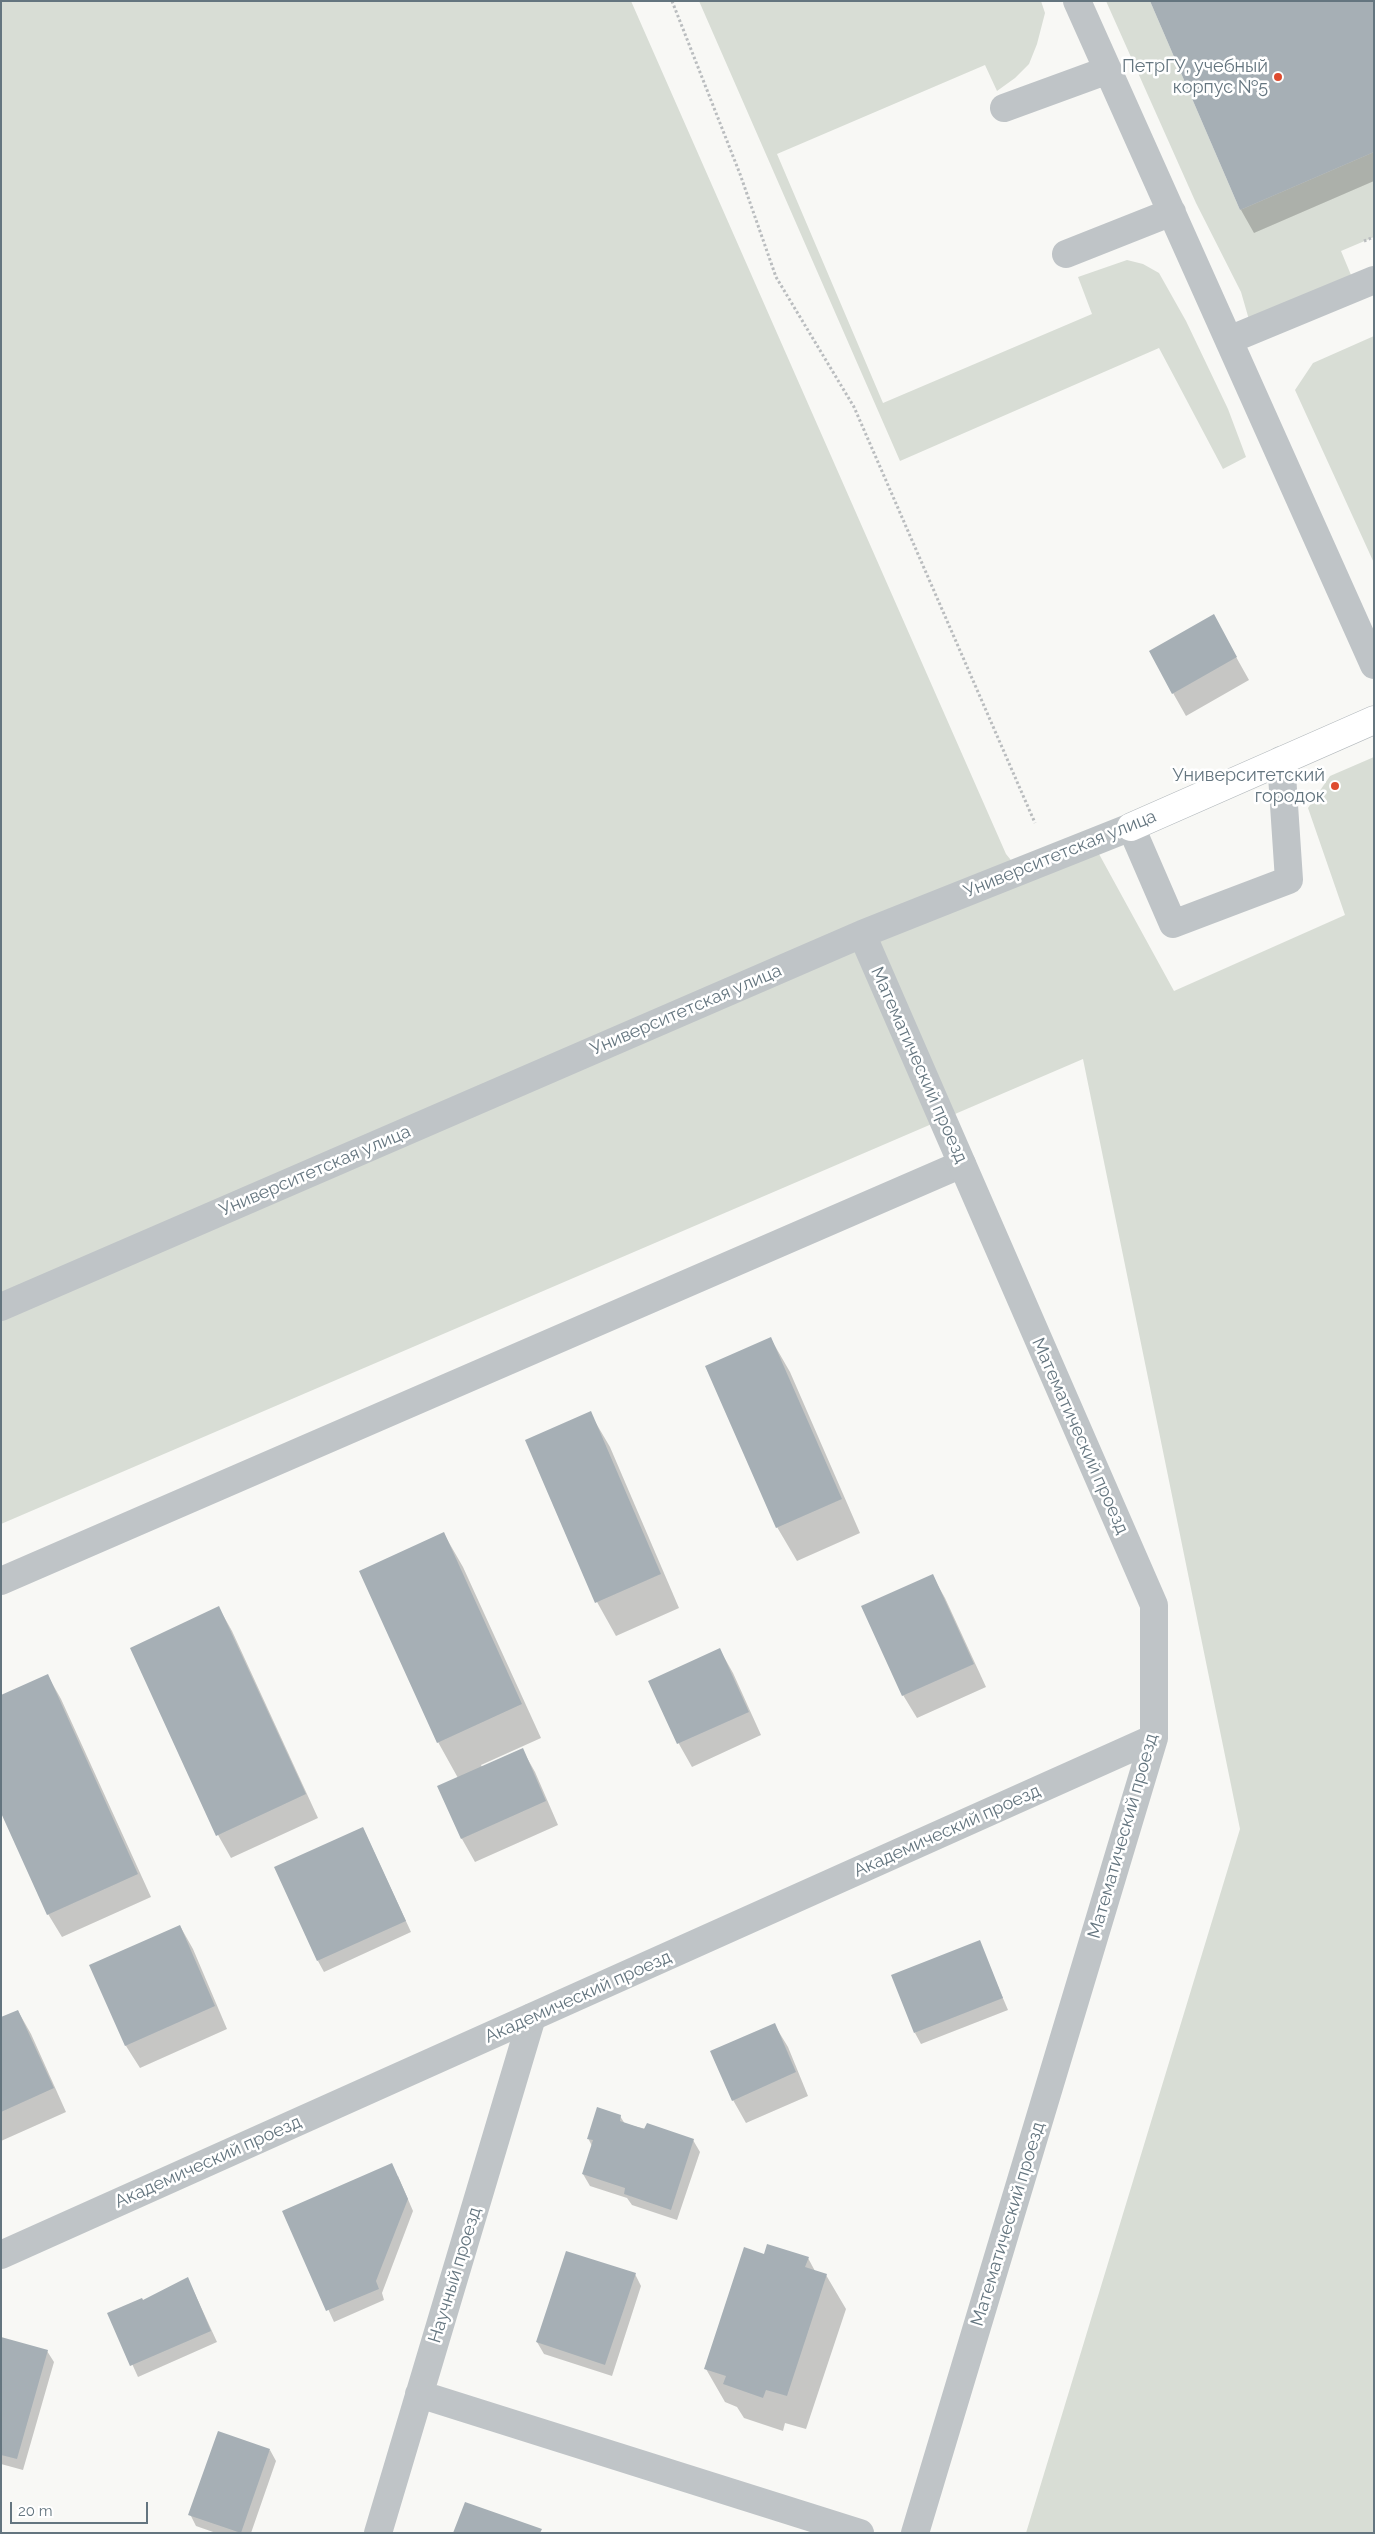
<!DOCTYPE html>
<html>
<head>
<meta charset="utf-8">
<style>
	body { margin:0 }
	#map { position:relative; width:1375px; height:2534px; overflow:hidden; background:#f8f8f5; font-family:Raleway,sans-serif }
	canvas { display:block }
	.frame { position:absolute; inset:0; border:2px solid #64757f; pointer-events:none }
	.scale { position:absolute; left:10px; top:2502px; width:138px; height:22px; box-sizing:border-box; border:2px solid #64757f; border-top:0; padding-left:6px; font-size:15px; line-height:18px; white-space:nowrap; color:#64757f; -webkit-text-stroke:4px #fff; paint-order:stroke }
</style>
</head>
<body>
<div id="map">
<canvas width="1375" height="2534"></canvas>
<div class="frame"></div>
<div class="scale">20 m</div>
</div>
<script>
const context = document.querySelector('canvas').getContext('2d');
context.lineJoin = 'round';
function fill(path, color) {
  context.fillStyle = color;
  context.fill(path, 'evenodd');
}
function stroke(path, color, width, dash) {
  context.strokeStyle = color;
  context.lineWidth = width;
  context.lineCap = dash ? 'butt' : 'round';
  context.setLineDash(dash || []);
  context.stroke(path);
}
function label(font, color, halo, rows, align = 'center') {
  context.font = font + ' Raleway,sans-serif';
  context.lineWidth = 5;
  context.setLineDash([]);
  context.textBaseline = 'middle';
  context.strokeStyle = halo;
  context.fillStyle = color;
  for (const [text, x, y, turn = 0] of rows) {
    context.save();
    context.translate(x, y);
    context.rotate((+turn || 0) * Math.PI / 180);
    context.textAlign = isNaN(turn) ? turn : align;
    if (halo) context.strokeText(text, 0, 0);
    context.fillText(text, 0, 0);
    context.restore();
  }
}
const green = new Path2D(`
	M 1,1 L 631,1 L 1006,854 L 1027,880 L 1099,854 L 1174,991 L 1345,915 L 1308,808 L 1330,776 L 1374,757 L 1374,2533 L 1026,2533 L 1240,1829 L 1083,1059 L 1,1524 Z
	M 699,1 L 1041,1 L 1045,13 L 1037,44 L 1029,64 L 1015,78 L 997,91 L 985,65 L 777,154 L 883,403 L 1092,314 L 1078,277 L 1127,260 L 1143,264 L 1159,273 L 1186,321 L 1228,409 L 1246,457 L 1223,469 L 1159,348 L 900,461 Z
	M 1106,1 L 1150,1 L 1240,210 L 1374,152 L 1374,237 L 1341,251 L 1356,287 L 1252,330 L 1241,292 L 1196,203 Z
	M 1374,336 L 1374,563 L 1295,390 L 1313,363 Z`);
const shadow = new Path2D(`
	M 1152,1 L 1374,1 L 1374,181 L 1254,233 L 1241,210 Z
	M 1226,639 L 1249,680 L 1186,716 L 1173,693 Z
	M 771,1339 L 790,1372 L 860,1533 L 797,1561 L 777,1527 L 707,1366 Z
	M 590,1413 L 610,1447 L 679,1608 L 616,1636 L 597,1602 L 527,1441 Z
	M 444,1534 L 463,1567 L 541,1738 L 481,1765 L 482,1767 L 522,1749 L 535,1772 L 558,1825 L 475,1862 L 462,1839 L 439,1786 L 458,1778 L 438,1742 Z
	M 932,1575 L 945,1598 L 986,1687 L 917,1718 L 903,1695 Z
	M 219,1608 L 232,1631 L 318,1818 L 231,1858 L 218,1835 Z
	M 720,1650 L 733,1673 L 761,1735 L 692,1767 L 679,1744 L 650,1681 Z
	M 48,1676 L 61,1699 L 151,1897 L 62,1937 L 48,1914 Z
	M 363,1828 L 411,1932 L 324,1972 L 318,1961 Z
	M 180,1926 L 193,1949 L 227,2029 L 140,2068 L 126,2046 L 91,1965 Z
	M 979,1942 L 1008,2010 L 921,2044 L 915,2033 Z
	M 18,2011 L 31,2034 L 66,2112 L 1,2141 L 1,2019 Z
	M 774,2024 L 788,2047 L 808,2096 L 746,2123 L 733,2100 Z
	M 620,2116 L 625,2124 L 693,2140 L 700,2152 L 677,2220 L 632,2205 L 627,2198 L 590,2186 L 583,2174 L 592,2146 L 588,2138 Z
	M 398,2176 L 413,2211 L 382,2293 L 384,2300 L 334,2322 L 284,2212 Z
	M 765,2256 L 808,2258 L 815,2271 L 826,2275 L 846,2309 L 806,2429 L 785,2423 L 783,2431 L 744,2418 L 737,2407 L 725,2402 L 706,2369 Z
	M 635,2274 L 641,2286 L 612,2376 L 544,2354 L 537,2342 Z
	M 188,2279 L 217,2342 L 138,2377 L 109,2313 L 143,2302 Z
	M 1,2338 L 47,2351 L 54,2362 L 23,2470 L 1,2464 Z
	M 270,2450 L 276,2461 L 251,2533 L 216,2533 L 196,2526 L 190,2514 Z`);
const building = new Path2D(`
	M 1150,1 L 1374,1 L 1374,152 L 1240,210 Z
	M 1214,614 L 1237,657 L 1172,694 L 1149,651 Z
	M 771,1337 L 842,1499 L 776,1528 L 705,1366 Z
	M 591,1411 L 661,1574 L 595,1603 L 525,1440 Z
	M 444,1532 L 522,1704 L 437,1743 L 359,1571 Z
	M 933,1574 L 974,1664 L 902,1696 L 861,1606 Z
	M 219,1606 L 306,1794 L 216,1836 L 130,1648 Z
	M 720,1648 L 749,1712 L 677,1744 L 648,1681 Z
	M 48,1674 L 138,1874 L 47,1915 L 1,1813 L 1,1695 Z
	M 523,1748 L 546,1801 L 461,1839 L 437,1786 Z
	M 363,1827 L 406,1921 L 317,1961 L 274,1867 Z
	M 180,1925 L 215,2006 L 125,2046 L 89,1965 Z
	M 980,1940 L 1003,1998 L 914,2033 L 891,1975 Z
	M 18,2010 L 54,2088 L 1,2112 L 1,2017 Z
	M 775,2023 L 796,2072 L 732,2101 L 710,2051 Z
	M 597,2107 L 621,2115 L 620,2121 L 644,2129 L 647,2123 L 694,2139 L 671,2210 L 624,2194 L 625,2188 L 582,2174 L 593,2140 L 587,2139 Z
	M 392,2163 L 408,2199 L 376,2281 L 379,2289 L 326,2311 L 282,2211 Z
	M 767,2244 L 809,2257 L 805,2267 L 827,2274 L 787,2396 L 766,2390 L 763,2398 L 723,2384 L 726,2376 L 704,2369 L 744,2247 L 764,2254 Z
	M 566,2251 L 636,2273 L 605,2365 L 536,2342 Z
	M 188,2277 L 211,2331 L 130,2366 L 107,2313 L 142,2298 L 143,2300 Z
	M 1,2337 L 48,2350 L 17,2459 L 1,2455 Z
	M 218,2431 L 270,2449 L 241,2533 L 188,2515 Z
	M 465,2502 L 542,2529 L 540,2533 L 453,2533 Z`);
const path = new Path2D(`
	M 672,1 L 740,174 L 776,277 L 854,407 L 1035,823
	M 1364,241 L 1374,237`);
const lane = new Path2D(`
	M 1077,1 L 1374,665
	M 1004,108 L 1108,70
	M 1066,254 L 1172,212
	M 1229,340 L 1374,280
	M 1131,827 L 1173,924 L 1289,880 L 1281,760
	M 1,1581 L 962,1164
	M 419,2394 L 860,2533
	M 378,2533 L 532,2017`);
const street = new Path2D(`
	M 862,934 L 1154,1605 L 1154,1738 L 915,2533
	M 1,1307 L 862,934 L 1131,827
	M 1,2255 L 1154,1738`);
const secondary = new Path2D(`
	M 1131,827 L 1374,720`);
const markers = [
	[1278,77,5,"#de4b2f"],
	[1335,786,5,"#de4b2f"]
];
const poiNames = [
	["ПетрГУ, учебный",1268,67],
	["корпус №5",1268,88],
	["Университетский",1325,776],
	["городок",1325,797]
];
const streetNames = [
	["Университетская улица",1060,854,-22],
	["Университетская улица",686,1010,-23],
	["Математический проезд",919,1065,66],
	["Университетская улица",315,1171,-23],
	["Математический проезд",1080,1436,66],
	["Академический проезд",947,1831,-24],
	["Математический проезд",1123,1836,-74],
	["Академический проезд",578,1997,-24],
	["Академический проезд",208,2162,-24],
	["Математический проезд",1008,2224,-73],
	["Научный проезд",455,2275,-73]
];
fill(green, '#d8ddd5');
fill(shadow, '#0003');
fill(building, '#a6afb5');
stroke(secondary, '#b2b8bc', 29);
stroke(path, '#babdbf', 3, [2.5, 2.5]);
stroke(lane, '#bfc4c7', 28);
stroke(street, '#bfc4c7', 28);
stroke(secondary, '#fff', 28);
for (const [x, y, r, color] of markers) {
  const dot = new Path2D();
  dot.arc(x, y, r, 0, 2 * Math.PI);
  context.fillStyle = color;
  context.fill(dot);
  stroke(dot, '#fff', 2);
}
label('18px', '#64757f', '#fff', poiNames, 'right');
label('18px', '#64757f', '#fff', streetNames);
</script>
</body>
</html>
